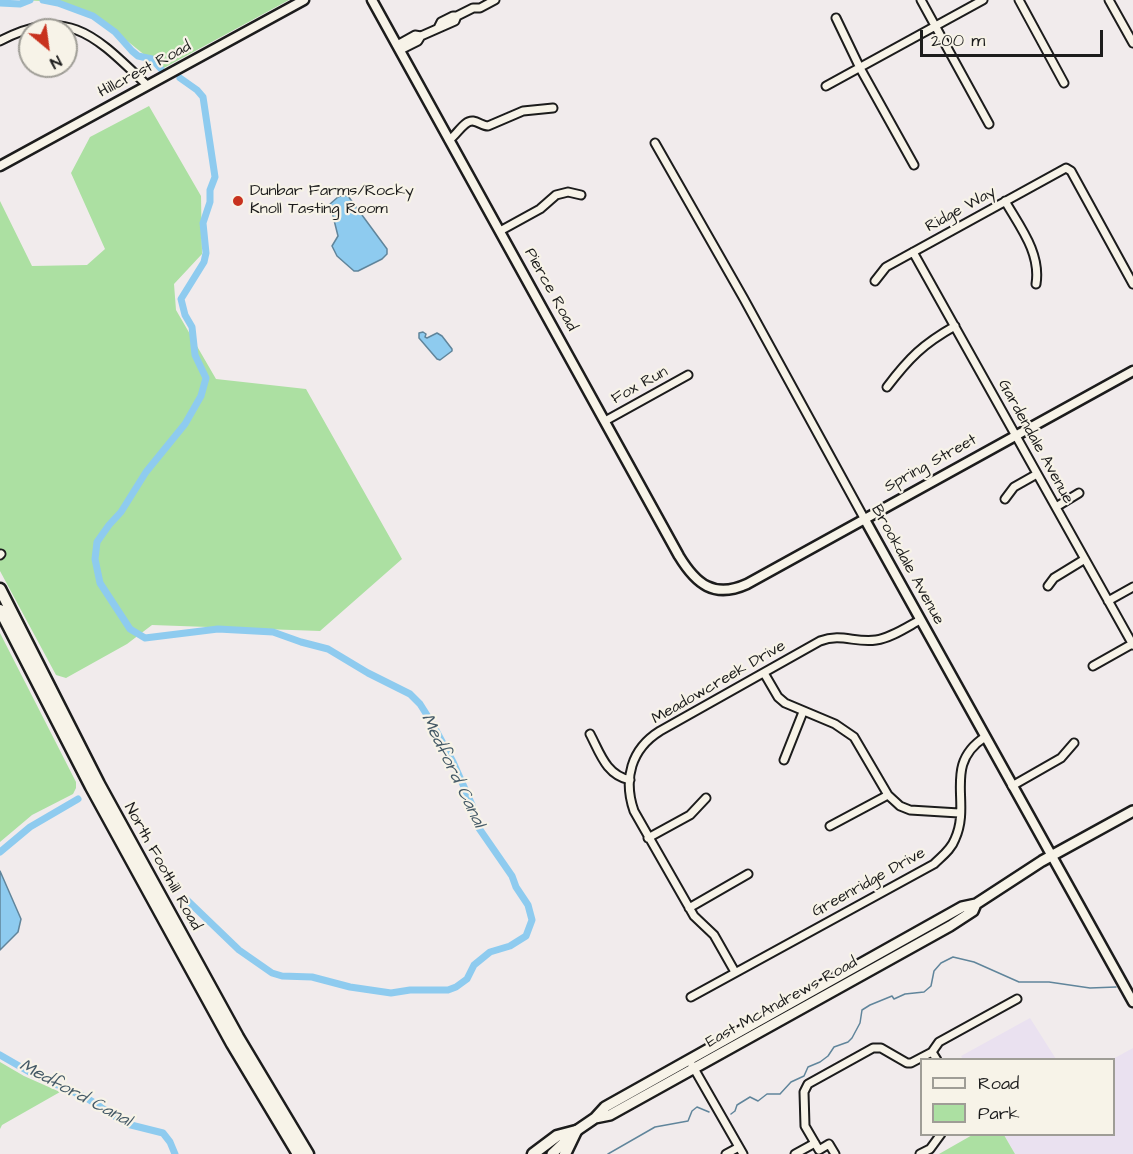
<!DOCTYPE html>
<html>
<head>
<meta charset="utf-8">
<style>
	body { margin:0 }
	#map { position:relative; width:1133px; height:1154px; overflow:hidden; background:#f1ebec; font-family:"Architects Daughter",sans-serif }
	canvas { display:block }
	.legend { position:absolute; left:920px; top:1058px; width:195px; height:78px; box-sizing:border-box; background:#f7f3e8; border:2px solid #9f9d96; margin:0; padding:8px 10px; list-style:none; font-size:18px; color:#1c1c1c }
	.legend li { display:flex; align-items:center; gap:12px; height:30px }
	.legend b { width:30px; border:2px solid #9f9d96 }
	.north { position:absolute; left:18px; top:18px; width:60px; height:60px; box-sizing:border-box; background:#f7f3e8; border:2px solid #9f9d96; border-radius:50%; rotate:151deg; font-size:16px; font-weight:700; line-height:24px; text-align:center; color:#1c1c1c }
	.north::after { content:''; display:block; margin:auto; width:21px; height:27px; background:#c8321e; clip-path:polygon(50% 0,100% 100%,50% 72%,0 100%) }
	.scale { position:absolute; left:920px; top:30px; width:183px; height:27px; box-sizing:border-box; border:3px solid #1c1c1c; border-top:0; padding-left:8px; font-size:18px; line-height:21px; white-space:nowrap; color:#1c1c1c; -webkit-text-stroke:4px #f7f3e8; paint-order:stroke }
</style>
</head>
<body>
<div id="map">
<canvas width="1133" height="1154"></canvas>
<ul class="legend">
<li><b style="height:8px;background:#f7f3e8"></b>Road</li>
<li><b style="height:16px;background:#ace0a2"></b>Park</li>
</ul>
<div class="north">N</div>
<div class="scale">200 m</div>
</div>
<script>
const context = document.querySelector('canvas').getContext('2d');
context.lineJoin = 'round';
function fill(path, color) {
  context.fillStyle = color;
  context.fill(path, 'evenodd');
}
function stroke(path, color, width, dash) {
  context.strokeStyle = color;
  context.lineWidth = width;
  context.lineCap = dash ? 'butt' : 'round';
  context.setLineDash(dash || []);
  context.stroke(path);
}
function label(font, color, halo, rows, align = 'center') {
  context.font = font + ' "Architects Daughter",sans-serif';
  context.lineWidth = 4.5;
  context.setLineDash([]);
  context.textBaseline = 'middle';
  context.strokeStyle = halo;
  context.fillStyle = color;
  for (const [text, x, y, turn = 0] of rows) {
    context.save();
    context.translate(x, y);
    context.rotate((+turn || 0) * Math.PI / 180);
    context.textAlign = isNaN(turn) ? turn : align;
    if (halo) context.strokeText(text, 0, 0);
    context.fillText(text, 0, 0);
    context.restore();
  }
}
const built = new Path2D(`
	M 1030,1018 L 1056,1059 L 963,1059 L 961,1056 Z
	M 1133,1048 L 1133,1154 L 1015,1154 L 1004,1135 L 1114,1134 L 1113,1059 Z`);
const green = new Path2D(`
	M 20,0 L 289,0 L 162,69 L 95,15 L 60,2 Z
	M 149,106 L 201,196 L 202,254 L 174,284 L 176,310 L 216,379 L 306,389 L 402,559 L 320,631 L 152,625 L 127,644 L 66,678 L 56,675 L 0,571 L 0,201 L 32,266 L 87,265 L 105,249 L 71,173 L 90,137 Z
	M 0,633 L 76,782 L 76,788 L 73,794 L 32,815 L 0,842 Z
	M 0,1062 L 24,1076 L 60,1092 L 2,1125 L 0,1129 Z
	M 974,1134 L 1004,1135 L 1015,1154 L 939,1154 Z`);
const water = new Path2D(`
	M 343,195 L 348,196 L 387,249 L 387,254 L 382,259 L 358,271 L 354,271 L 337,256 L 332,246 L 338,236 L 330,204 L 338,197 Z
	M 423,332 L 426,334 L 425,337 L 427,338 L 437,333 L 442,336 L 452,349 L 452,351 L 440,360 L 437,359 L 419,338 L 419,333 Z
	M 0,871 L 21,919 L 18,932 L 0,950 Z`);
const stream = new Path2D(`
	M 731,1114 L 735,1111 L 737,1105 L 750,1097 L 758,1101 L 767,1094 L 780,1094 L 791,1082 L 804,1076 L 808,1067 L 820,1062 L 828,1056 L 834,1047 L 848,1042 L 852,1038 L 860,1023 L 862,1010 L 870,1005 L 892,996 L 894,999 L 905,994 L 924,992 L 931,986 L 934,971 L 941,963 L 953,957 L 974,962 L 1019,982 L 1049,982 L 1090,988 L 1116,987
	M 608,1154 L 655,1127 L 688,1121 L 692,1111 L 697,1107 L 709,1112`);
const canal = new Path2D(`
	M 43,0 L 58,3 L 93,16 L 115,32 L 132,51 L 138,56 L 152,59 L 161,69
	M 0,3 L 20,4 L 30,0
	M 180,78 L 197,90 L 203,97 L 215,177 L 210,190 L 210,202 L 203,223 L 206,253 L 204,262 L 181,299 L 185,315 L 192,327 L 195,355 L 206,378 L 201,396 L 185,424 L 146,472 L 121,512 L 109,525 L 97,542 L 95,559 L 100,583 L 130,629 L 145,638 L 218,629 L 273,632 L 301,642 L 328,649 L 368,673 L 410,694 L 420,704 L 432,723 L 453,762 L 472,805 L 476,824 L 512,876 L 516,887 L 528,905 L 532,920 L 526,936 L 510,946 L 490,952 L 474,965 L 467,979 L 456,987 L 448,990 L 410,990 L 391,993 L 350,987 L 312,977 L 282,976 L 272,973 L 239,950 L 187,900
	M 0,852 L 30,827 L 78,799
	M 0,1055 L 33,1074 L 85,1097 L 127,1124 L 163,1133 L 170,1142 L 175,1154`);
const minor = new Path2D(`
	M 921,0 L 989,124
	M 1019,0 L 1064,83
	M 1109,0 L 1133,43
	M 836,18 L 860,68 L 914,165
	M 438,28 L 441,22 L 453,16 L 457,16 L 473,8 L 480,8 L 495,0
	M 0,41 C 70,4 98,39 147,85
	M 397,45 L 415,35 L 421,36
	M 400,50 L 418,41 L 421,36 L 455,21 L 457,16
	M 826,86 L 983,0
	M 449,140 C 457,135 464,120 473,121 C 479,122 483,126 488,126 L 523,111 L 553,108
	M 655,143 L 744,299 L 864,518
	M 1005,201 C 1020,227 1041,253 1036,284
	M 500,231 L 540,209 L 556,195 L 568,192 L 581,195
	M 913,252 L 1133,645
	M 875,281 L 886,267 L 1066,168 L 1071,171 L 1133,284
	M 887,387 C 909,358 923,344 955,326
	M 605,421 L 688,375
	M 1005,499 L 1014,487 L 1037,474
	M 1056,507 L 1079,493
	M 0,555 L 1,554
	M 1048,586 L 1054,578 L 1085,559
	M 1108,601 L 1133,587
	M 1093,666 L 1132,644
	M 764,673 L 778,697 L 785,703 L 835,724 L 854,737 L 888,795 L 900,806 L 910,810 L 959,813
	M 590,734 C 600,753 606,775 630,780
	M 784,760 L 803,712
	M 1012,786 L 1061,758 L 1074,743
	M 830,826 L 888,795
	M 648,838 L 690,815 L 706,798
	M 689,908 L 748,874
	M 735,972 L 714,935 L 694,916 L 634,811 C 623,779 631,749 660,731 L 820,641 C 841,633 855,643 876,640 C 891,638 907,627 920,620
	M 691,997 L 934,864 C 942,856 951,850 955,839 C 972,802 942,765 985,737
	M 932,1052 L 937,1060
	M 692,1065 L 743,1154
	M 726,1154 L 739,1147
	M 795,1154 L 815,1143
	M 835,1154 L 829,1144 L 819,1150 L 805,1126 L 804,1092 L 808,1084 L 873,1048 L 881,1048 L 907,1063 L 911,1063 L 932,1052 L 939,1042 L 1017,999
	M 920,1154 L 930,1149 L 941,1134`);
const tertiary = new Path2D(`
	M 372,0 L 679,556 C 696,584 714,599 747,584 L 1133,371
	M 0,166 L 304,0
	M 864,518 L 1133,1002`);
const secondary = new Path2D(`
	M 595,1118 L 610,1115 L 950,926 L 973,911 L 976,904
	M 552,1154 L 576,1131 L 595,1118 L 605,1107 L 962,907 L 976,904 L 1042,861 L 1133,811`);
const primary = new Path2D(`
	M 0,589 L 99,784 L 238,1037 L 308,1154
	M 0,610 L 91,787 L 232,1044 L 298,1154
	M 533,1154 L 557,1136 L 576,1131
	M 565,1154 L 576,1131`);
const markers = [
	[238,201,6,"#c8321e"]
];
const streetNames = [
	["Hillcrest Road",145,70,-28],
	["Ridge Way",961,210,-29],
	["Pierce Road",550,290,61],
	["Fox Run",640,386,-29],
	["Gardendale Avenue",1035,442,61],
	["Spring Street",931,464,-29],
	["Brookdale Avenue",907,565,61],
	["Meadowcreek Drive",719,683,-30],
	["North Foothill Road",162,867,61],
	["Greenridge Drive",869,883,-29],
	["East McAndrews Road",782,1003,-29]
];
const poiNames = [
	["Dunbar Farms/Rocky",250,192],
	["Knoll Tasting Room",250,210]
];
const waterNames = [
	["Medford Canal",452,771,64],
	["Medford Canal",75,1094,28]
];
fill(built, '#eae1f0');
fill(green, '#ace0a2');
fill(water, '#8ecbef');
stroke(water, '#60859b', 1.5);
stroke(stream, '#60859b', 1.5);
stroke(canal, '#8ecbef', 7);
stroke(minor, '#1c1c1c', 11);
stroke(tertiary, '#1c1c1c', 13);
stroke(secondary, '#1c1c1c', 14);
stroke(primary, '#1c1c1c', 15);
stroke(minor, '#f7f3e8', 7);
stroke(tertiary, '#f7f3e8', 8);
stroke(secondary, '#f7f3e8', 9);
stroke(primary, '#f7f3e8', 10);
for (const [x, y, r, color] of markers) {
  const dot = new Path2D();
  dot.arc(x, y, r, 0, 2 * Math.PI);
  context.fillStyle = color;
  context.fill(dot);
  stroke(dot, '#f7f3e8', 2);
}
label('16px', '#1c1c1c', '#f7f3e8', streetNames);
label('16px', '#1c1c1c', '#f7f3e8', poiNames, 'left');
label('italic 18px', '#445966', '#f7f3e8', waterNames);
</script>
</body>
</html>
